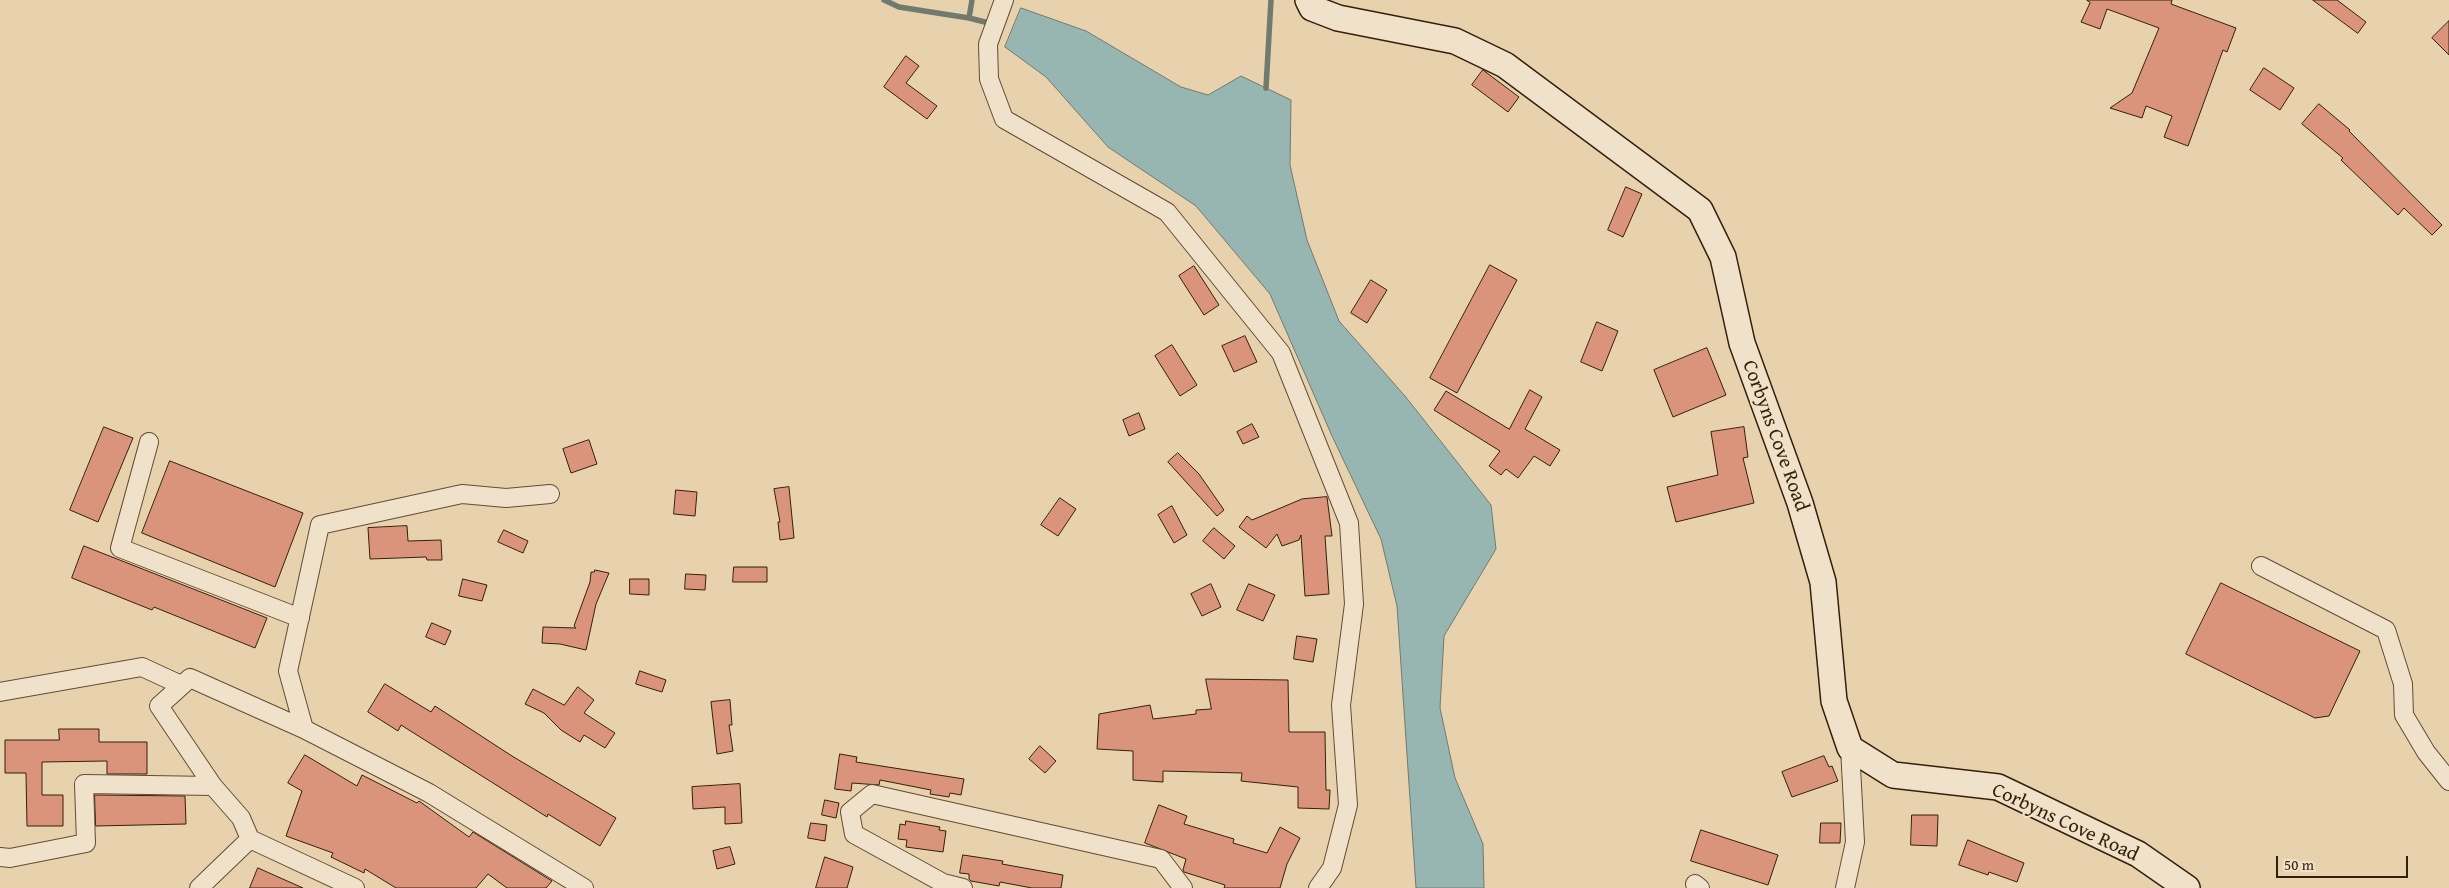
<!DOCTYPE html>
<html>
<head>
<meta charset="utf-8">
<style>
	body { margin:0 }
	#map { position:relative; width:2449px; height:888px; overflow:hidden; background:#e8d2ae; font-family:"Gentium Book Plus",serif }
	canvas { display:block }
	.scale { position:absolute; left:2276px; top:856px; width:132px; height:22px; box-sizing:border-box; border:2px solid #361f09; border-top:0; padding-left:6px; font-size:15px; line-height:18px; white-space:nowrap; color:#361f09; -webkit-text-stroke:4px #f0e2ca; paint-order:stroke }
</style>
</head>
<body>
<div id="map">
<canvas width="2449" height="888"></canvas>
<div class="scale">50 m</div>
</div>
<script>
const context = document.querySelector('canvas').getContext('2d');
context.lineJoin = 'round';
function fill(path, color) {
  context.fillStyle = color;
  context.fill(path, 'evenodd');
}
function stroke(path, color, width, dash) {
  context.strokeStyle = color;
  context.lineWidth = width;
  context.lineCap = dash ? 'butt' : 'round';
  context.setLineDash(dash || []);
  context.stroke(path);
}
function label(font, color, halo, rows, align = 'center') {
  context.font = font + ' "Gentium Book Plus",serif';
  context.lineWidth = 4.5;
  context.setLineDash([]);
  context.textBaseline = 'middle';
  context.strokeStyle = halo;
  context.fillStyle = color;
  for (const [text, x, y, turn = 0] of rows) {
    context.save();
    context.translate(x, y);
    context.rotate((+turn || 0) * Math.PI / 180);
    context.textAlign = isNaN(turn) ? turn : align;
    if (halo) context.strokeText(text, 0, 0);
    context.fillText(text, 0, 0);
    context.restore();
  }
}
const water = new Path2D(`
	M 1021,8 L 1086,31 L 1181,87 L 1208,95 L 1241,76 L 1291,100 L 1290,165 L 1307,240 L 1339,321 L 1405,396 L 1491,505 L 1496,549 L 1444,636 L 1440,708 L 1455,778 L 1483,844 L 1484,888 L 1416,888 L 1397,606 L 1381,539 L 1332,436 L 1270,294 L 1196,206 L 1108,147 L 1046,77 L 1005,47 Z`);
const stream = new Path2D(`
	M 884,0 L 899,7 L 969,18
	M 972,0 L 969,18 L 989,23
	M 1266,88 L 1271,0`);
const building = new Path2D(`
	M 2087,0 L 2172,0 L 2171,4 L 2236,28 L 2227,52 L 2223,50 L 2188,146 L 2164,137 L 2172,116 L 2146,106 L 2142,118 L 2110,108 L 2132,93 L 2159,28 L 2107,9 L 2100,29 L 2081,22 L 2090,3 Z
	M 2313,0 L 2337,0 L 2366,22 L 2358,33 Z
	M 2449,21 L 2449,55 L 2432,38 Z
	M 906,56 L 919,66 L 906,83 L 937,106 L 927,119 L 884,87 Z
	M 2264,68 L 2294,88 L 2280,110 L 2250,90 Z
	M 1483,70 L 1519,97 L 1508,112 L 1472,85 Z
	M 2319,104 L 2350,130 L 2349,131 L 2442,225 L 2432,235 L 2404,208 L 2398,215 L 2341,160 L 2343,158 L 2302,124 Z
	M 1626,187 L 1642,194 L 1623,237 L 1608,230 Z
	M 1490,265 L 1517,280 L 1457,393 L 1430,378 Z
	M 1194,266 L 1219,305 L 1204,315 L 1179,276 Z
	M 1371,280 L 1387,290 L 1367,323 L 1351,313 Z
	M 1597,322 L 1618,331 L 1602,371 L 1581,362 Z
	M 1245,336 L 1257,362 L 1234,372 L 1222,346 Z
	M 1172,345 L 1197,385 L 1180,396 L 1155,356 Z
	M 1707,348 L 1726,395 L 1673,417 L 1654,370 Z
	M 1530,390 L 1542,397 L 1525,429 L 1560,450 L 1550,466 L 1534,456 L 1518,478 L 1506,469 L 1501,475 L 1489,466 L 1500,451 L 1434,410 L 1446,391 L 1509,429 Z
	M 1139,413 L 1145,429 L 1129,436 L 1123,420 Z
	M 1252,424 L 1259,437 L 1243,444 L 1237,432 Z
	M 104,427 L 133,438 L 98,522 L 70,510 Z
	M 1744,427 L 1748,457 L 1743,458 L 1754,503 L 1676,522 L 1667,487 L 1718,475 L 1711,432 Z
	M 589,440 L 597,464 L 571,473 L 563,449 Z
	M 1178,453 L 1199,474 L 1224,510 L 1217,516 L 1168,462 Z
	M 170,461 L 303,513 L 275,587 L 142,533 Z
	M 789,487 L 794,538 L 780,540 L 778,522 L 780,522 L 774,489 Z
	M 676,490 L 697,492 L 695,516 L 674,514 Z
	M 1327,497 L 1332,536 L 1325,536 L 1329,594 L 1305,596 L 1301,535 L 1299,540 L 1282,546 L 1277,534 L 1266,548 L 1239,527 L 1247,516 L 1252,520 L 1302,499 Z
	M 1060,498 L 1076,509 L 1058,536 L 1041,525 Z
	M 1172,506 L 1187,535 L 1174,543 L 1158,515 Z
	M 407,526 L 408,541 L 441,540 L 442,560 L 427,560 L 426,557 L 370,559 L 368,528 Z
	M 1214,528 L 1235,546 L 1224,559 L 1203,541 Z
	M 504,530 L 528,541 L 523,553 L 498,542 Z
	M 84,546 L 267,618 L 255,648 L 154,607 L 152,610 L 72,578 Z
	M 734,567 L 767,567 L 767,582 L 733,582 Z
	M 595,570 L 609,573 L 596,604 L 586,650 L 560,644 L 542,643 L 543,627 L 576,628 L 574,626 L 590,582 L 591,572 L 594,572 Z
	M 686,574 L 706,575 L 705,590 L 685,589 Z
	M 463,579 L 487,585 L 482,601 L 459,596 Z
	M 630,579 L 649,579 L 649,595 L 630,594 Z
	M 2221,583 L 2360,651 L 2329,716 L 2315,718 L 2186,654 Z
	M 1211,584 L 1221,607 L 1202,616 L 1191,594 Z
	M 1249,584 L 1275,595 L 1263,621 L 1237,610 Z
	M 432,623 L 451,631 L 445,645 L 426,637 Z
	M 1297,636 L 1317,639 L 1313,662 L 1294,659 Z
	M 640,671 L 666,680 L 662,692 L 636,684 Z
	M 1206,679 L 1288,680 L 1289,732 L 1325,732 L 1326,790 L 1330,790 L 1329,809 L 1298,808 L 1298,787 L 1241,781 L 1242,773 L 1163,771 L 1163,782 L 1133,780 L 1133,751 L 1097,749 L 1099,714 L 1150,705 L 1153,719 L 1196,714 L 1196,710 L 1211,709 Z
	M 385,684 L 431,712 L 435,706 L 512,756 L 616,818 L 600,846 L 548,814 L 547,817 L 401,725 L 398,731 L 368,712 Z
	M 578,687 L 594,700 L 584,713 L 615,733 L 605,748 L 584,735 L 580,742 L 561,730 L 544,713 L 525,704 L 533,689 L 564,705 Z
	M 730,700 L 732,725 L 729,725 L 733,751 L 717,754 L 711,702 Z
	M 59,729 L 99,729 L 99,742 L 147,742 L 147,774 L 107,774 L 107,761 L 42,762 L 42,795 L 63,795 L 63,826 L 27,826 L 26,773 L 5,773 L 5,740 L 59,740 Z
	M 1040,746 L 1056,761 L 1045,773 L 1029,759 Z
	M 840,754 L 857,757 L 856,762 L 964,779 L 961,795 L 950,793 L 949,797 L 930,794 L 931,790 L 880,780 L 879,785 L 852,783 L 851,791 L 835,789 Z
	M 305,755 L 357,786 L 362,775 L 417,803 L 419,801 L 469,837 L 473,832 L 552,881 L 546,888 L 507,888 L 488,874 L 476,888 L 396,888 L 365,869 L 364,873 L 331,857 L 333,853 L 286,836 L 302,791 L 288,783 Z
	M 1824,756 L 1829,767 L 1832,766 L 1838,781 L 1792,797 L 1782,772 Z
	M 740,784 L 742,823 L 725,824 L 725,807 L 693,809 L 692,787 Z
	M 95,795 L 185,796 L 186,824 L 96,826 Z
	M 825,800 L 839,803 L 836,818 L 822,815 Z
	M 1159,805 L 1187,816 L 1184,824 L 1234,839 L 1233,843 L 1267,853 L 1280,827 L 1300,838 L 1287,864 L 1280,888 L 1224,888 L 1225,885 L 1184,872 L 1183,870 L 1186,859 L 1145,843 Z
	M 1912,815 L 1938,815 L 1937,846 L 1911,845 Z
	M 906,821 L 940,827 L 939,830 L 946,831 L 943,852 L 906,847 L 907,840 L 898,839 L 900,824 L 905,825 Z
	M 811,823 L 827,825 L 825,841 L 808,838 Z
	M 1821,823 L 1841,823 L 1840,843 L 1820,843 Z
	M 1701,830 L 1778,855 L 1768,885 L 1691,861 Z
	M 1968,840 L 2024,863 L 2017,882 L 1989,872 L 1988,875 L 1959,865 Z
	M 730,847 L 735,864 L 717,869 L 713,851 Z
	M 963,855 L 1003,861 L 1002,864 L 1063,875 L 1061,888 L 1032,888 L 1000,882 L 999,886 L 971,881 L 969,879 L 969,874 L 960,873 Z
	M 825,857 L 853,867 L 847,888 L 816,888 Z
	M 258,868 L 303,888 L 250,888 Z`);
const minor = new Path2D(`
	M 1004,0 L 988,44 L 989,79 L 1004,119 L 1167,212 L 1281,353 L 1349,523 L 1354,604 L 1341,705 L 1348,805 L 1332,868 L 1318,888
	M 149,442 L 120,548 L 300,618
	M 2261,566 L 2386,630 L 2403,684 L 2404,715 L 2426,752 L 2449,781
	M 0,692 L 142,667 L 181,685
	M 304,729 L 288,671 L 320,525 L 462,494 L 506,498 L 550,494
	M 0,857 L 10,858 L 86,843 L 84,784 L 213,786
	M 1695,884 L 1700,888
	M 199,888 L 250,839
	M 355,888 L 250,839 L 241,818 L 213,786 L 159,706 L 190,678 L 304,729 L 429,793 L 584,888
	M 963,888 L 943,883 L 854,834 L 850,812 L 872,794 L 1161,859 L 1183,888
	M 1845,888 L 1855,842 L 1850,748`);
const secondary = new Path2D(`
	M 1308,0 L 1312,8 L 1338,18 L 1455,41 L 1505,65 L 1700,210 L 1723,257 L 1742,343 L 1800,503 L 1823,582 L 1834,701 L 1850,748 L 1893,775 L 1998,787 L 2138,854 L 2187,888`);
const streetNames = [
	["Corbyns Cove Road",1775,436,70],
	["Corbyns Cove Road",2065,823,25]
];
fill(water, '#98b6b1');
stroke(water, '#717a6e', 1);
stroke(stream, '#717a6e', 5.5);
fill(building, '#da947c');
stroke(building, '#361f09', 1);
stroke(minor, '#624c32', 20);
stroke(secondary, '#361f09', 28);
stroke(minor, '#f0e2ca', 18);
stroke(secondary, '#f0e2ca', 25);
label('20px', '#361f09', '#f0e2ca', streetNames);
</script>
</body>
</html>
